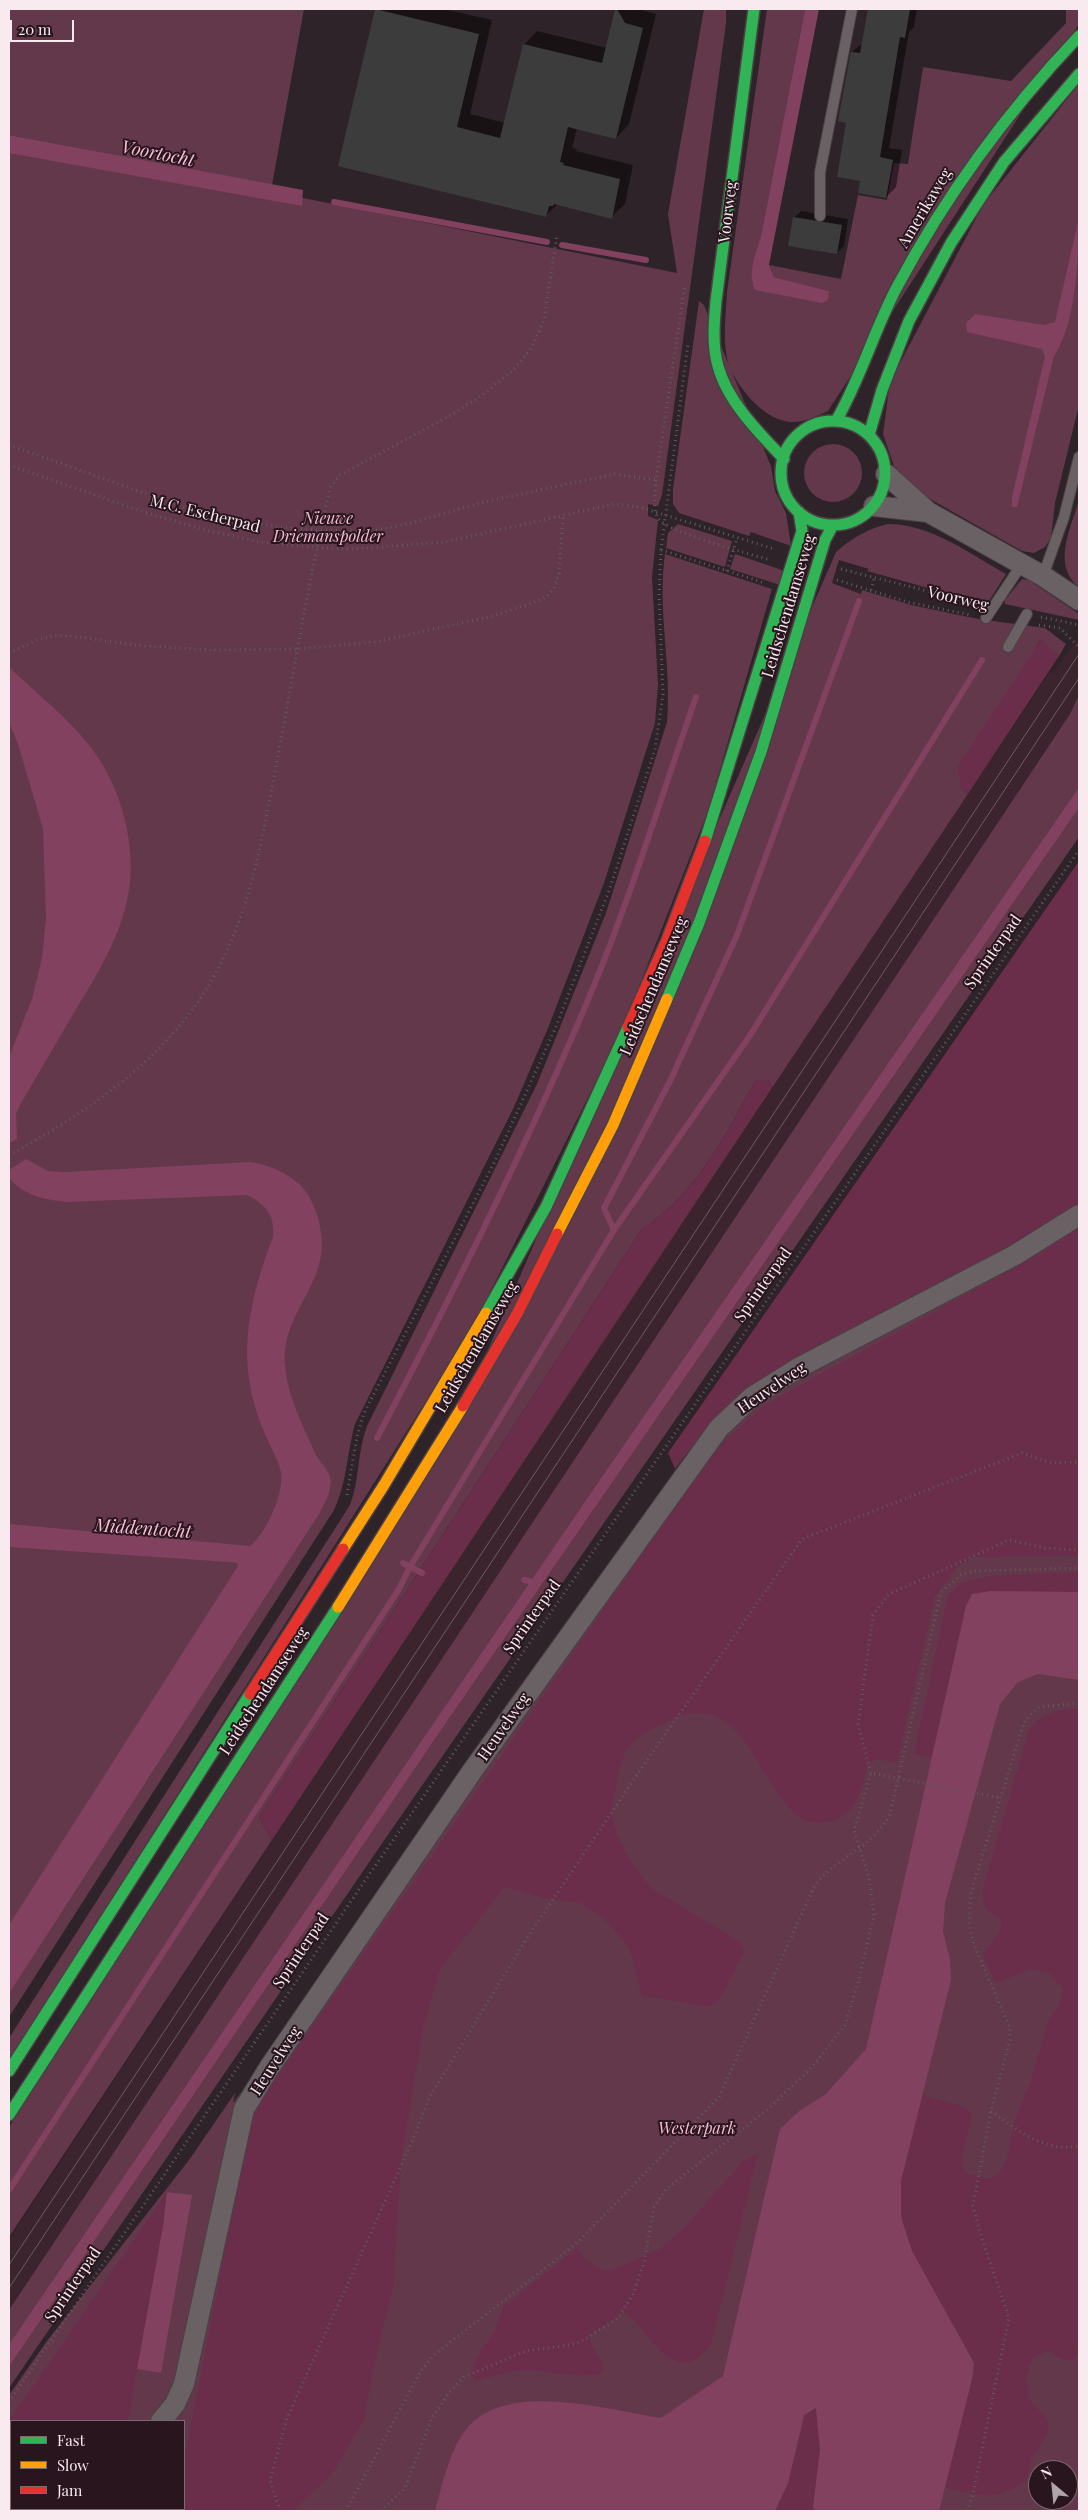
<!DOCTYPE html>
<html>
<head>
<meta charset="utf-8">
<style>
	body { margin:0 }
	#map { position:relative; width:1088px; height:2520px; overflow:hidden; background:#2d2328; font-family:"Playfair Display",serif }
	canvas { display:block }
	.frame { position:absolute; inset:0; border:10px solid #f8eaef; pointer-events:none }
	.legend { position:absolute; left:10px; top:2420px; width:175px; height:90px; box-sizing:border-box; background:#28151d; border:1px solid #7b6a71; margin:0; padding:6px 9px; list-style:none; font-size:15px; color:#f8eaef }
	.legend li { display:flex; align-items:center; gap:10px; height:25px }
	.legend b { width:25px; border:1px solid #7b6a71 }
	.north { position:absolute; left:1028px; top:2460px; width:50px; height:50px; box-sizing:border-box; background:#28151d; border:1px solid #7b6a71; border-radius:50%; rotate:332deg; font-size:14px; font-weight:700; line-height:20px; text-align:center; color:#f8eaef }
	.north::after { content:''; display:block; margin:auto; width:18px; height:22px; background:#b1a4a9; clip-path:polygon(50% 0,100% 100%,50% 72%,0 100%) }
	.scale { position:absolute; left:10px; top:20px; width:64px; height:22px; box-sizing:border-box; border:2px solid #f8eaef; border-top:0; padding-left:6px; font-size:15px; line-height:18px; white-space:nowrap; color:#f8eaef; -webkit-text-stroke:4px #28151d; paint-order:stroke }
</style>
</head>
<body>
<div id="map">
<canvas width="1088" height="2520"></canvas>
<div class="frame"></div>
<ul class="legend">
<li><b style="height:6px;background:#30b455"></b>Fast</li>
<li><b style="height:6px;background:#ff9f0a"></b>Slow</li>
<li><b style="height:6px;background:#e5322d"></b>Jam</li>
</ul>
<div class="north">N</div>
<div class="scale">20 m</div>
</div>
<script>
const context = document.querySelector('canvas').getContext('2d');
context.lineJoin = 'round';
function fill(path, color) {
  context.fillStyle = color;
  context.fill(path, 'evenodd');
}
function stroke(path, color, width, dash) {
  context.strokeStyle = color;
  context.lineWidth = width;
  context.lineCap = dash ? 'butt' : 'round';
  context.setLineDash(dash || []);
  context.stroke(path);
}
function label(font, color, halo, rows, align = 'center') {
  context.font = font + ' "Playfair Display",serif';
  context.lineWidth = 4;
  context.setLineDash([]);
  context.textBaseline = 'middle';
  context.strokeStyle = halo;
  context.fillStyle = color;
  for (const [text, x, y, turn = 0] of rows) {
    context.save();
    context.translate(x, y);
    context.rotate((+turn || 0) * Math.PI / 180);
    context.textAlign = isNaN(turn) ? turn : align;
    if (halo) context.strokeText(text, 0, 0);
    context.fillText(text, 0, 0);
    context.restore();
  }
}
const built = new Path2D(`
	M 1079,636 L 1079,695 L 1070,714 L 9,2310 L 9,2240 L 431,1600 L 1049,673 L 1053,673 Z`);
const green = new Path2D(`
	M 9,9 L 304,9 L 272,185 L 9,135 Z
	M 704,9 L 726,9 L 726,23 L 662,495 L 658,506 L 648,504 L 648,516 L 658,520 L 652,577 L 658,685 L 655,723 L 604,883 L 548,1028 L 514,1107 L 355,1424 C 347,1453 347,1483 334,1510 L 9,2017 L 9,1994 L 320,1513 L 331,1485 L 330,1477 L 9,1974 L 9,139 L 677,273 L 668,214 Z
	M 767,9 L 805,9 L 761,237 L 756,252 L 752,283 L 828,291 L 774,277 L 769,265 L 841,279 L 858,195 L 887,200 L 894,163 L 908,164 L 923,67 L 1011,81 L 1066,23 L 1066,9 L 1079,9 L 1079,24 L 828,411 C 817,416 807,421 795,422 C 767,424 738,389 729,365 C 722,343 726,315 727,292 Z
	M 1079,84 L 1079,405 L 1055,503 L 1051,538 L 1045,547 L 1034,553 L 1022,551 L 907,486 L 896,472 L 883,434 L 890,382 L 983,205 Z
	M 699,301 L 704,305 L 771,466 L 775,491 L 786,513 L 791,546 L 751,532 L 749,536 L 679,513 L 673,504 L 673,489 Z
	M804 473a29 29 0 1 1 58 0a29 29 0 1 1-58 0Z
	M 1078,503 L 1079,503 L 1079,587 C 1052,566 1070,530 1078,503 Z
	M 678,524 L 732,541 L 725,567 L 666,548 L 668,533 Z
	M 888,524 C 931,524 970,554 1006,574 L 989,601 L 928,588 L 867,571 L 869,569 L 839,560 L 832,583 L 861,594 L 862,590 L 911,605 L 978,619 L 1045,628 L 1066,644 L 1059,656 L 1040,641 L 961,788 L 968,794 L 772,1088 L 769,1080 L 756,1080 C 725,1135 697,1194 642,1229 L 259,1817 L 272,1840 L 9,2237 L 9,2127 L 445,1448 L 836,552 C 850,539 869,528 888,524 Z
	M 665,554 L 772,589 L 708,811 L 622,1030 L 472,1328 L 9,2061 L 9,2038 L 350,1505 C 360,1479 357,1452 367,1426 L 537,1084 L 606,913 L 667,722 C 672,667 657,610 665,554 Z
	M 735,554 L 785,571 L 780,585 L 730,569 Z
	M 1022,579 L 1029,580 L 1079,614 L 1079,620 L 1005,604 L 1005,600 Z
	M 1079,695 L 1079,787 L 605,1472 L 9,2344 L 9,2310 L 1070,714 Z
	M 1079,808 L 1079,837 L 383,1842 L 9,2388 L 9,2367 L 444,1726 Z
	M 1079,883 L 1079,2511 L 9,2511 L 9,2395 L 47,2341 L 189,2160 L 235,2093 L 233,2103 L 373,1925 ZM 11,2421 L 184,2421 L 184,2509 L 11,2509 ZM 1038,2470 L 1068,2470 L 1068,2500 L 1038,2500 Z`);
const forest = new Path2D(`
	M 1041,640 L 1059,656 L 968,794 L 961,788 L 958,766 Z
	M 1079,861 L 1079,1203 L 1064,1216 L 1038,1231 L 799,1355 C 747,1388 712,1419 675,1469 L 668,1453 Z
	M 756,1080 L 769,1080 L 772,1088 L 272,1840 L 259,1817 L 642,1229 C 697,1194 725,1135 756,1080 Z
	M 1079,1224 L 1079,1555 L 973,1557 L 958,1566 L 935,1596 L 897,1763 L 877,1759 L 867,1765 C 863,1787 857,1812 834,1820 C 763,1847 761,1677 671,1720 C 656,1727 641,1732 630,1745 C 620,1758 618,1776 615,1791 C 614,1798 611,1807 612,1814 C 614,1838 636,1872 653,1889 C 660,1895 671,1900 679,1905 C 699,1917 720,1930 740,1942 L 744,1952 L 719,2000 L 709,2006 L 642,1996 L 629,1947 L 604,1919 L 580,1903 L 544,1898 L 504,1887 L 440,1969 L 423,2028 L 401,2162 L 393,2287 L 373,2370 L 364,2420 L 333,2473 L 293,2511 L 174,2511 L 174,2509 L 184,2509 L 184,2461 L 246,2140 L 256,2107 L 716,1448 L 763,1406 L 1046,1250 Z
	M 1079,1572 L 1079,1592 L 991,1591 L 972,1594 L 966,1606 L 931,1758 L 914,1754 L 948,1595 L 961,1583 L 990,1576 Z
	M 1079,1709 L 1079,2345 L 1074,2360 L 1062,2359 L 1048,2350 L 1032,2359 L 1026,2376 L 1029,2399 L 1047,2419 L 1048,2431 L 1031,2461 L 1027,2480 C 995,2503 980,2495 944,2487 L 972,2379 L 974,2363 C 948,2304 892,2249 901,2181 C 904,2152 915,2123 922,2095 L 965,2107 L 972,2115 L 961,2162 L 964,2173 L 990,2179 L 1000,2172 L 1007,2159 L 1014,2123 L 1031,2080 L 1049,2019 L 1059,2006 L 1063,1989 L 1048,1972 L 1031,1969 L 995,1983 L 983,1955 L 1001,1929 L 1001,1919 C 985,1912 983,1906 983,1889 L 1029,1730 C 1044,1712 1057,1709 1079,1709 Z
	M 758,2153 L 711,2343 C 675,2395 653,2332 623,2311 L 620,2316 L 588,2335 L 591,2344 L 603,2364 L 602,2373 C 579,2379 552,2371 529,2370 C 510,2370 493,2376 476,2381 L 471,2374 L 480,2352 L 494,2333 L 503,2307 L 577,2248 L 585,2259 L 600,2269 L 610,2271 L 660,2249 L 685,2227 L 743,2161 Z
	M 167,2192 L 163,2226 L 128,2421 L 11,2421 L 11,2509 L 73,2509 L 71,2511 L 9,2511 L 9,2421 Z
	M 816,2408 L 820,2450 L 813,2507 L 815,2511 L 775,2511 L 788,2483 L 805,2415 Z`);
const water = new Path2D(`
	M 805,9 L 819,9 L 769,265 L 774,277 L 829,291 L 828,300 L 822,303 L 755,290 C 747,275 756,252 761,236 Z
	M 9,135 L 303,190 L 302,206 L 9,153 Z
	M 1079,218 C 1079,258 1076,323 1054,356 L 1017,507 L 1012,507 L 1012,497 L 1045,356 L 1042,349 L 967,332 L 966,323 L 975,314 L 1044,325 L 1055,322 Z
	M 9,667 C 39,696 74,722 97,756 C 122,792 136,847 129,890 C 122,935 98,973 75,1011 C 57,1042 39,1072 21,1103 L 16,1114 L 17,1139 L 9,1143 L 9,1057 L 32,999 L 42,958 L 46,919 L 43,829 L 18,744 L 9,722 Z
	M 1079,787 L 1079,808 L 444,1726 L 9,2367 L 9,2344 L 605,1472 Z
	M 26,1159 L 48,1171 L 65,1172 L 251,1162 C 275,1166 302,1179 312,1202 C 346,1279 281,1301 285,1365 C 287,1395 304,1428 316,1455 C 320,1462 328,1470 330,1477 C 334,1487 324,1504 320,1513 L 9,1994 L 9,1925 L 238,1566 L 237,1563 L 229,1562 L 9,1547 L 9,1524 L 250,1546 C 266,1534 284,1493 281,1473 C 279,1461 270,1446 265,1434 C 254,1409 248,1384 247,1356 C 247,1314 258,1276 273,1237 C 275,1216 266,1204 247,1195 L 67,1202 C 45,1200 23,1195 9,1178 L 9,1170 Z
	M 991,1591 L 1079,1592 L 1079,1680 L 1038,1674 L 1018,1682 L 1000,1704 L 945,1903 L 943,1932 L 950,1959 L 951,1980 L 901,2181 L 901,2217 L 912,2251 L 974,2363 L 972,2379 L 939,2511 L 815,2511 L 813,2507 L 820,2450 L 816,2408 L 804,2415 L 788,2483 L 775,2511 L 435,2511 C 443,2484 449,2449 468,2427 C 508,2380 609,2410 661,2418 L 723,2376 L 780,2129 L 798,2112 L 826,2094 L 866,2049 L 966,1606 L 972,1594 Z
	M 167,2192 L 192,2195 L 161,2373 L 137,2369 L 163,2226 Z`);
const shadow = new Path2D(`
	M 377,9 L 443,9 L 492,20 L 470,114 L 505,123 L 524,45 L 537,31 L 607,48 L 616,9 L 638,9 L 656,14 L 629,124 L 616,138 L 577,128 L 572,148 L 577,149 L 576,151 L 633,165 L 625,204 L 611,217 L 558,204 L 546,215 L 340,165 Z
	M 869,9 L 917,9 L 914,27 L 909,32 L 889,148 L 902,150 L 896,187 L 886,197 L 861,180 L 848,122 L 852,52 L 863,43 Z
	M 801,211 L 848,219 L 844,246 L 837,253 L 794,218 Z`);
const stream = new Path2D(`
	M 334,202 L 547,242
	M 562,245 L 646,260
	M 614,1230 L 604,1208 L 670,1081 L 737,935 L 859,601
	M 377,1438 C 454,1291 529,1142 593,988 C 632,893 662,794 696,697
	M 403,1563 L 422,1573
	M 524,1580 L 538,1583
	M 9,2190 L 399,1589 L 410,1567 L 614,1230 L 749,1037 L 982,660`);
const building = new Path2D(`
	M 375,9 L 479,34 L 457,127 L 500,138 L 523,44 L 602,63 L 615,9 L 617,9 L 625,23 L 643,28 L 616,139 L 568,127 L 560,162 L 564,163 L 563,165 L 620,179 L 612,219 L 554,204 L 553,206 L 549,206 L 546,217 L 338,166 Z
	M 868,9 L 910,9 L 905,38 L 900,37 L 880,157 L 893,160 L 886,198 L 858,193 L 860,181 L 837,177 L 846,123 L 838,121 L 850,56 L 851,52 L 860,53 Z
	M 793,217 L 842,225 L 837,254 L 788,246 Z`);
const path = new Path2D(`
	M 9,445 L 186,508 L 235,520 L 280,527 L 320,530 L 368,531 L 408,524 L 484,502 L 615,474 L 656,480 L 685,284
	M 9,465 L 147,513 L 209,531 L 261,542 L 318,548 L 352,549 L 445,542 L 614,504 L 639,507 L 774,549
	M 656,480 C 656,490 652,509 658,518 C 666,532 750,554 770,560
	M 661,550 L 762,582
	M 841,569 L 978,604
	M 727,571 L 737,538
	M 837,580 L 907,602 L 971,615
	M 871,590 L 874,579
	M 1041,617 L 1079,625
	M 1039,625 L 1060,628 L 1079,647
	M 9,653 L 37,640 L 55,635 L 89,638 L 132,645 L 210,650 L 298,649 L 375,642 L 493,616 L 535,602 L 546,597 L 554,588 L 559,574 L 563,515
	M 9,1155 C 86,1113 159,1064 207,988 C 250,919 262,839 277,761 C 294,670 309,578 330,488 L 340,475 L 453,414 L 482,395 L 514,369 L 532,347 L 544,320 L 557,235
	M 347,1495 L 357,1436 L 364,1413 L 494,1163 L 555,1029 L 610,888 L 655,749 L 663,694 L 659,595 L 661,550 L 688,344
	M 871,1773 L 858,1725 L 873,1615 L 889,1594 L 1009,1540 L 1045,1548 L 1079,1550
	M 991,2111 C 1018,2130 1044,2153 1079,2146
	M 9,2402 L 371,1872 L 1079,850
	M 280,2511 L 270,2480 L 287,2418 L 415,2135 L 429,2098 L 527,1938 L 643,1766 L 802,1539 L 1022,1453 L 1051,1463 L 1079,1462
	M 346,2511 L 420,2372 L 434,2355 L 576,2244 L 719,2097 L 815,1885 C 839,1855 873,1848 890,1814 L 941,1592 L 961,1575 L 974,1571 L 1079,1568
	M 381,2511 L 405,2488 L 431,2420 L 448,2394 L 464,2377 L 526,2351 L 569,2345 L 584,2340 L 618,2318 L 633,2294 L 644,2262 L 654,2207 L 666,2189 L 767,2110 L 812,2067 L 845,2025 L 859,1979 L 874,1915 L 869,1878 L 854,1831 L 871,1773 L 1001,1798
	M 967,2511 L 973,2493 L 1009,2318 L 980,2233 L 973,2206 L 991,2111 L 1010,2040 L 1010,2028 L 974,1945 L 969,1924 L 971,1892 L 1025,1720 L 1039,1707 L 1079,1703`);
const lane = new Path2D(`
	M 820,216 L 820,172 L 852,9
	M 1043,576 L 1064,517 L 1079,457
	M 986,618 L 1022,564
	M 1008,647 L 1027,614`);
const street = new Path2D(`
	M 886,474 L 928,512 L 1043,576 L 1079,600
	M 874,506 L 928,512
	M 161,2421 L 175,2404 L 184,2384 L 244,2109 L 269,2068 L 473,1770 L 719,1428 L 752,1397 L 800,1367 L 1015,1255 L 1079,1215
	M 86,2511 L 88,2509`);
const fast = new Path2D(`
	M 754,9 L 716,301 C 714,323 712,345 718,366 C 727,401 759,433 784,459
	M 836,421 C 861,378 874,330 897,287 C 946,195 1007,112 1079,36
	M781 473a52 52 0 1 1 104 0a52 52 0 1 1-104 0Z
	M 869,435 L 882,390 L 909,321 L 951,243 L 1004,162 L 1079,74
	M 705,841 L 802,531 L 799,512
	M 667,999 L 699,923 L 761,752 L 825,540 L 833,525
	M 486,1313 L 546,1207 L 628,1027
	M 9,2071 L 250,1694
	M 9,2115 L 338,1607`);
const slow = new Path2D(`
	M 557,1234 L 613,1125 L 667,999
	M 343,1549 L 384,1485 L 486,1313
	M 338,1607 L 463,1406`);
const jam = new Path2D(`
	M 628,1027 L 667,940 L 705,841
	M 463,1406 L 517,1314 L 557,1234
	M 250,1694 L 343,1549`);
const tram = new Path2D(`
	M 9,2265 L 1079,654
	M 9,2288 L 1079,678`);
const streetNames = [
	["Amerikaweg",925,208,-59],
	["Voorweg",728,212,-83],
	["M.C. Escherpad",205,514,14],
	["Voorweg",958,599,13],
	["Leidschendamseweg",789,606,-73],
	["Sprinterpad",993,952,-55],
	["Leidschendamseweg",654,986,-67],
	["Sprinterpad",763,1285,-55],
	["Leidschendamseweg",477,1347,-60],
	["Heuvelweg",772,1388,-34],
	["Sprinterpad",532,1617,-55],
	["Leidschendamseweg",264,1691,-57],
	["Heuvelweg",504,1727,-55],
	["Sprinterpad",301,1951,-56],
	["Heuvelweg",276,2061,-57],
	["Sprinterpad",73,2285,-56]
];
const parkNames = [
	["Nieuwe",328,519],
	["Driemanspolder",328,537],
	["Westerpark",697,2129]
];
const waterNames = [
	["Voortocht",158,154,11],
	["Middentocht",143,1529,4]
];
fill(built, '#3c242e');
fill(green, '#63384b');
fill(forest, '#6a2e4b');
fill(water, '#82415f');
fill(shadow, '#0007');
stroke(stream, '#82415f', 6);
fill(building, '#3c3c3d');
stroke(lane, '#4a4145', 12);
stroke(street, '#4a4145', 22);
stroke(fast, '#4a4145', 14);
stroke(slow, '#4a4145', 14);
stroke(jam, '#4a4145', 14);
stroke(path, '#635a5e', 3, [1, 4]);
stroke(lane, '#6a6165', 10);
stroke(street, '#6a6165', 20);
stroke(fast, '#30b455', 11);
stroke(slow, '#ff9f0a', 11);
stroke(jam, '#e5322d', 11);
stroke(tram, '#675e62', 1);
label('16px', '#f8eaef', '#28151d', streetNames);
label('italic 16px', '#fbbbd5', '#28151d', parkNames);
label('italic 18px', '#fcbdd7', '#28151d', waterNames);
</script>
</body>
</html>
